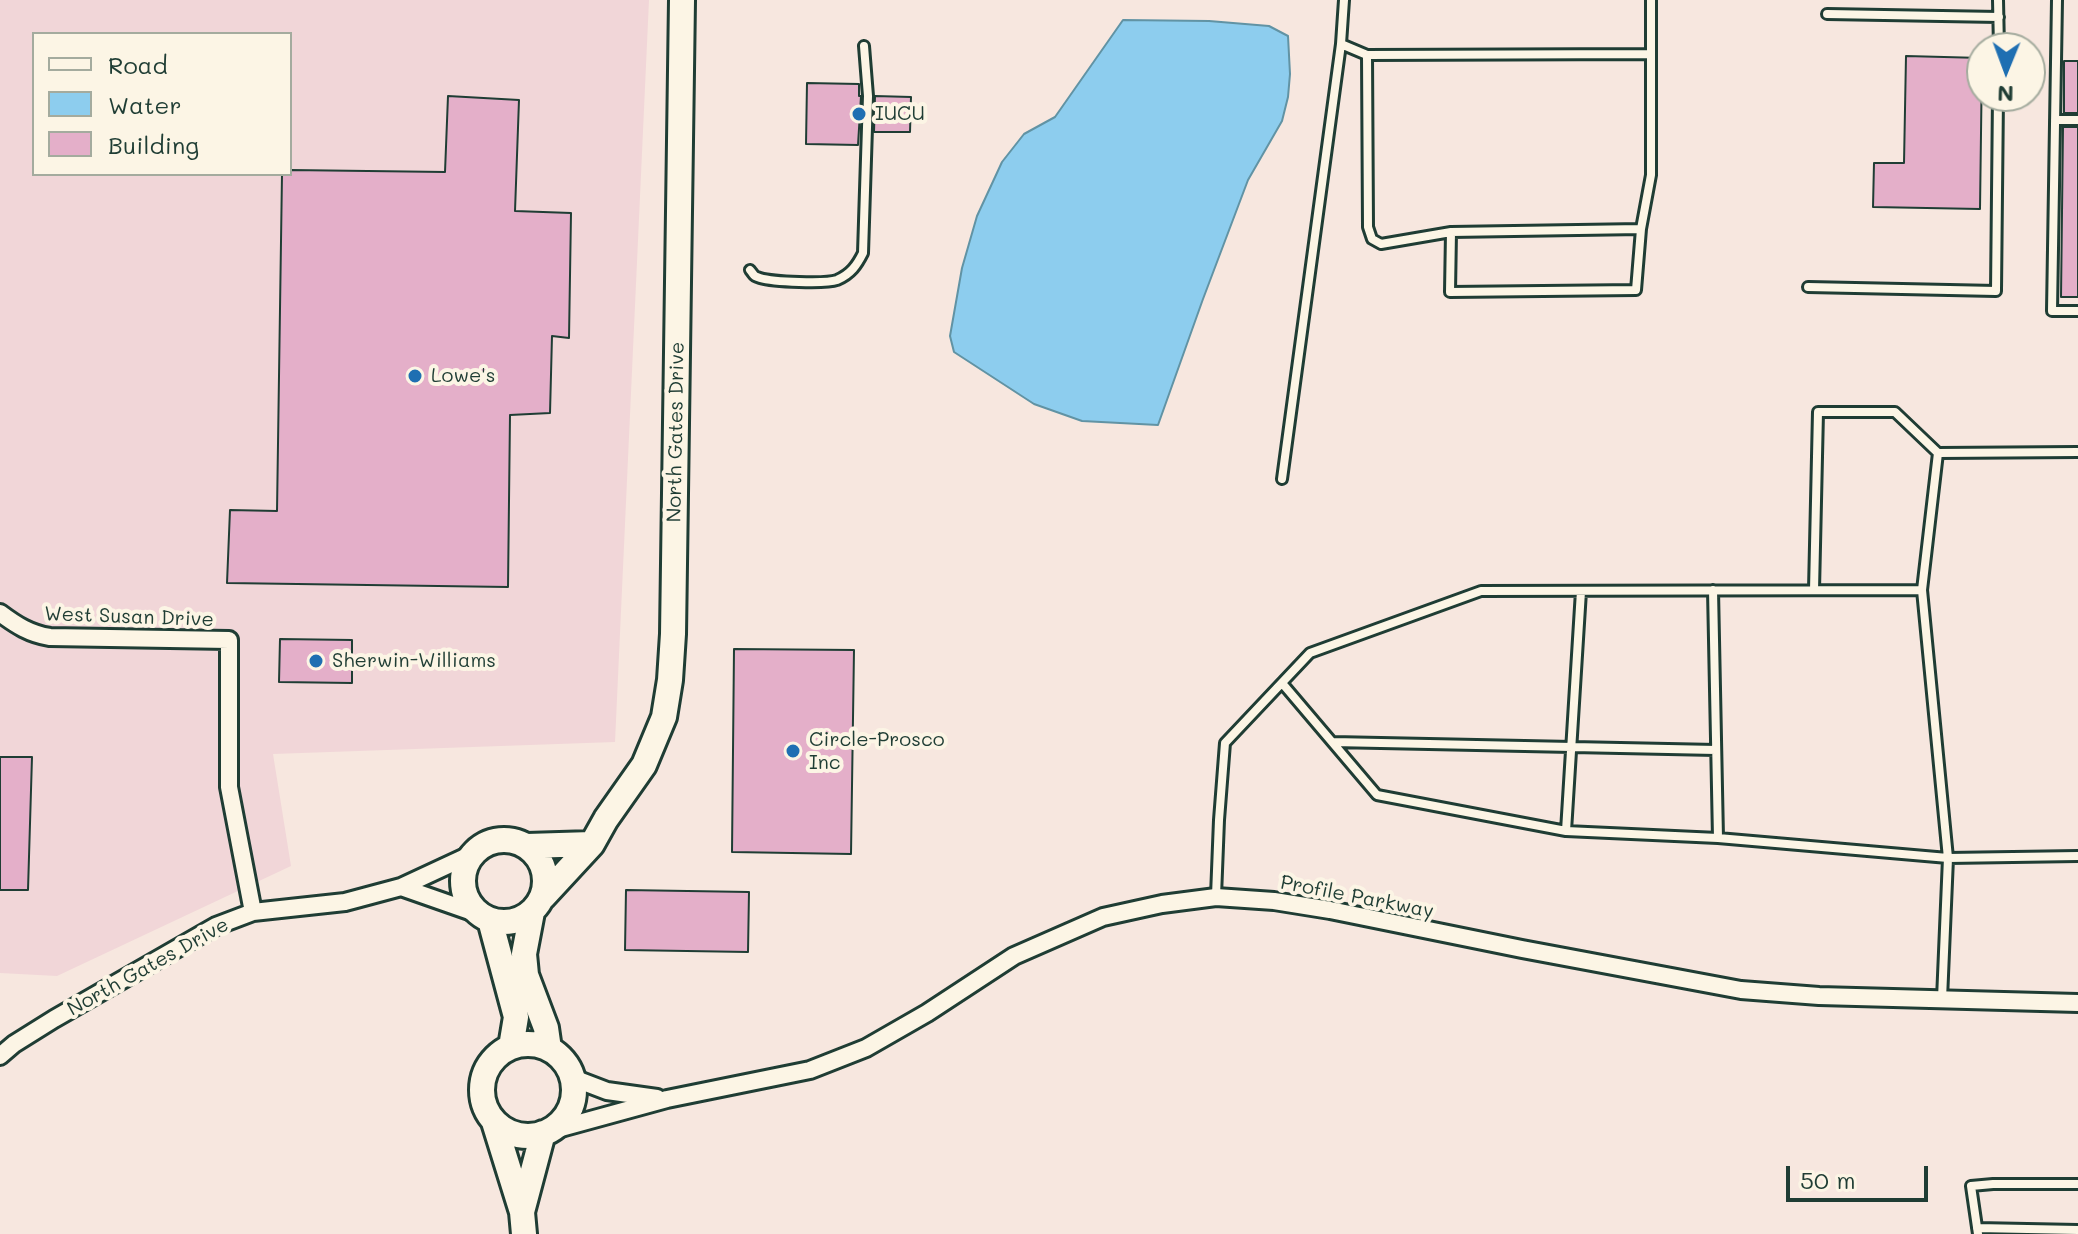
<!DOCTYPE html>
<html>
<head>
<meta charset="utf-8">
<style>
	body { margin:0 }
	#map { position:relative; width:2078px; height:1234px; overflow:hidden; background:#f7e7df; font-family:Mali,sans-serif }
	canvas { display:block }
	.legend { position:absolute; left:32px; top:32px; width:260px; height:144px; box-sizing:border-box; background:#fcf5e5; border:2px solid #a4ab9e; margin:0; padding:10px 14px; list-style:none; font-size:24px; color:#1f3d34 }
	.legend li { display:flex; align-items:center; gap:16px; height:40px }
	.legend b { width:40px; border:2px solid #a4ab9e }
	.north { position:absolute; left:1966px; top:32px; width:80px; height:80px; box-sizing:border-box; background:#fcf5e5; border:2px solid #a4ab9e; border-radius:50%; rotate:181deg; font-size:22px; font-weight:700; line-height:32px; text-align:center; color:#1f3d34 }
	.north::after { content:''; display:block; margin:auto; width:28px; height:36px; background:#1f6fb2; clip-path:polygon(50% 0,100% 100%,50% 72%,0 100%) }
	.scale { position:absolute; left:1786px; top:1166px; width:142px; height:36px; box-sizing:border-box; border:4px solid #1f3d34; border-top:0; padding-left:10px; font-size:24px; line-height:28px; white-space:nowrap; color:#1f3d34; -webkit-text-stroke:6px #fcf5e5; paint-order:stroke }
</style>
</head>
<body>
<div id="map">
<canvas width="2078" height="1234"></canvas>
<ul class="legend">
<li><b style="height:10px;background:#fcf5e5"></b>Road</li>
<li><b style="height:22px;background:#8dcdee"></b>Water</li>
<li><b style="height:22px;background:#e4afc9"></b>Building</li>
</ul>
<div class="north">N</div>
<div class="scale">50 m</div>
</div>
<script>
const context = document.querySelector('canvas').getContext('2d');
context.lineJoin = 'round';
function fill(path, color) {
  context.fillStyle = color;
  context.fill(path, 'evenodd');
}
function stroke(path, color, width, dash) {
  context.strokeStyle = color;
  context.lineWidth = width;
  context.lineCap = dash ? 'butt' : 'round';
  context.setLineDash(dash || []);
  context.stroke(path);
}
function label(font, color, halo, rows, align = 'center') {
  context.font = font + ' Mali,sans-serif';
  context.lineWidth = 8;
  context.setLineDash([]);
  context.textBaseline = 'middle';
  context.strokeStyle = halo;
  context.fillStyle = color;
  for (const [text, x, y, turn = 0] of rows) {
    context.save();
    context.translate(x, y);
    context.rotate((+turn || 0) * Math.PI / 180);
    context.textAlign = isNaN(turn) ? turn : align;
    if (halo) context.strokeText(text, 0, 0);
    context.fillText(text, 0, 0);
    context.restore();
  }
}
const built = new Path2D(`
	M 0,0 L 649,0 L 615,742 L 273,754 L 291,866 L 57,976 L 0,973 ZM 34,34 L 290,34 L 290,174 L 34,174 Z`);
const water = new Path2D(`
	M 1123,20 L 1209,21 L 1269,26 L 1288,36 L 1290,74 L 1288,97 L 1282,121 L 1248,180 L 1203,299 L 1158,425 L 1082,421 L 1034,404 L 954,352 L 950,336 L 962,268 L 977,216 L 1002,162 L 1024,134 L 1055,117 Z`);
const building = new Path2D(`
	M 1906,56 L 1982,58 L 1980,209 L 1873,207 L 1874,163 L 1904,163 Z
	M 2064,61 L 2078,61 L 2078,113 L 2064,113 Z
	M 807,83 L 859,84 L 859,96 L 861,96 L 858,145 L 806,144 Z
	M 448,96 L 519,100 L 515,211 L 571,213 L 569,338 L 552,336 L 550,413 L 510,415 L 508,587 L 227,583 L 230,510 L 277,511 L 282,174 L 290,174 L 290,170 L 445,172 Z
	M 875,96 L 911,97 L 910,132 L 874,132 Z
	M 2063,127 L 2078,127 L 2078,297 L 2061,297 Z
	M 280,639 L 352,640 L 352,683 L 279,682 Z
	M 734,649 L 854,650 L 851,854 L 732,852 Z
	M 0,757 L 32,757 L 28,890 L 0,890 Z
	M 626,890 L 749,892 L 748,952 L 625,950 Z`);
const lane = new Path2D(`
	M 1344,0 L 1341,44 L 1367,55
	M 1998,0 L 1999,48
	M 2057,0 L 2052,311 L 2078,311
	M 1827,14 L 1999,17
	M 1651,54 L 1367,55 L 1368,227 L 1372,239 L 1381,244 L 1451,232 L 1450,292 L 1636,290 L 1641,229 L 1651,175 L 1651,0
	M 2055,120 L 2078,120
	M 1451,232 L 1641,229
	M 750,270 C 755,276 753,276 760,278 C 773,282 826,284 837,280 C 851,274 857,265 863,253 L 868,96 L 864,46
	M 1808,287 L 1996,291 L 1998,96
	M 1282,479 L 1341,44
	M 1713,590 L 1718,838
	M 1814,590 L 1818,412 L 1895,412 L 1938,453
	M 1282,683 L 1377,795 L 1566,831 L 1718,838 L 1948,858 L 2078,856
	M 1333,742 L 1716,750
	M 1566,831 L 1581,591
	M 1216,896 L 1219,820 L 1225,743 L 1310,653 L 1481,591 L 1922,590
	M 1942,999 L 1948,858 L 1922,590 L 1938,453 L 2078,452
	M 1977,1228 L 2078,1230
	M 1978,1234 L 1971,1186 L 1993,1184 L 2078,1184`);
const street = new Path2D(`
	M 0,613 C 16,625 30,634 50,637 L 229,640 L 229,787 L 253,912
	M 401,887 L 481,915
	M 0,1056 L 14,1044 L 54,1019 L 216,926 L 253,912 L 345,902 L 401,887 L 472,854
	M 573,1078 L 607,1091 L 657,1098
	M 550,1131 L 667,1099 L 810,1070 L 866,1048 L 927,1013 L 1014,956 L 1103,917 L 1162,904 L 1216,897 L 1274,901 L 1330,910 L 1522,949 L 1741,990 L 1819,996 L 2078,1003`);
const secondary = new Path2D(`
	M463 881a41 41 0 1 1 82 0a41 41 0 1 1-82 0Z
	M 527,846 L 592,844
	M 543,897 L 592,844 L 606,819 L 644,765 L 664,717 L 670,680 L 673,634 L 682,0
	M 532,912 L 524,954 L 526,975 L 546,1028 L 549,1049
	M 490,920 L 516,1017 L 511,1047
	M482 1090a46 46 0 1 1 92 0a46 46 0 1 1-92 0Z
	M 494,1122 L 522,1212 L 524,1234
	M 522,1212 L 543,1133`);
const markers = [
	[859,114,8,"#1f6fb2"],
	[415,376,8,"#1f6fb2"],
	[316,661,8,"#1f6fb2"],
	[793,751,8,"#1f6fb2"]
];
const poiNames = [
	["IUCU",875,114],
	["Lowe's",431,376],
	["Sherwin-Williams",332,661],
	["Circle-Prosco",809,740],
	["Inc",809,763]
];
const streetNames = [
	["North Gates Drive",676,432,-89],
	["West Susan Drive",129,617,2],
	["Profile Parkway",1357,897,11],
	["North Gates Drive",148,967,-29]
];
fill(built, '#f1d6d8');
fill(water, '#8dcdee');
stroke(water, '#6193a4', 2);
fill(building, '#e4afc9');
stroke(building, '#1f3d34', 2);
stroke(lane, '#1f3d34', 14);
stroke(street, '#1f3d34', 22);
stroke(secondary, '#1f3d34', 30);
stroke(lane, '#fcf5e5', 8);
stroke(street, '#fcf5e5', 16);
stroke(secondary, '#fcf5e5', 24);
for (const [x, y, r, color] of markers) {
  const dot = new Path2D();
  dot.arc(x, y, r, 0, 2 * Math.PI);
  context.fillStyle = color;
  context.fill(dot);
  stroke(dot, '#fcf5e5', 3);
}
label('20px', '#1f3d34', '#fcf5e5', poiNames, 'left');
label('20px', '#1f3d34', '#fcf5e5', streetNames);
</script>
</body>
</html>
